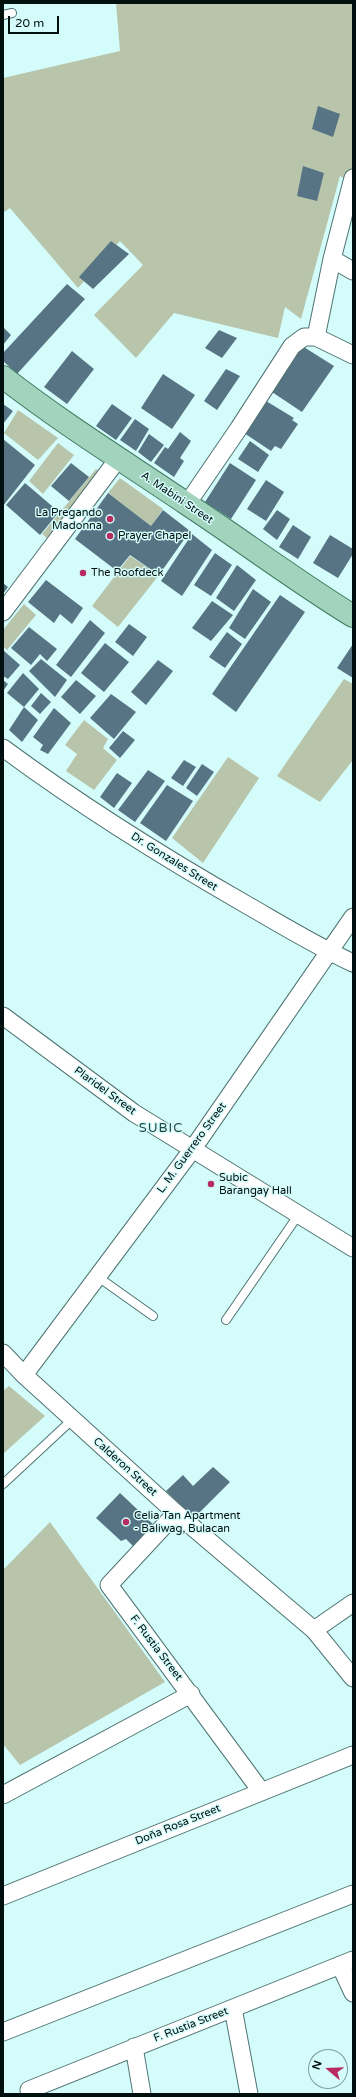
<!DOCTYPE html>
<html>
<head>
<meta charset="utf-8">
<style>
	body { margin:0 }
	#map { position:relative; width:356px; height:2097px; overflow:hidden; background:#d4fcfb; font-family:"Varela Round",sans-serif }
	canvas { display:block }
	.frame { position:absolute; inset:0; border:4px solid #020f0f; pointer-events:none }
	.north { position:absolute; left:308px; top:2049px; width:40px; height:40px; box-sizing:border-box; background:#d4fcfb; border:1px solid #809d9d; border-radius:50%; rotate:289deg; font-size:11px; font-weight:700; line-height:16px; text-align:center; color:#020f0f }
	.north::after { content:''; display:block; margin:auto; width:14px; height:18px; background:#b82b61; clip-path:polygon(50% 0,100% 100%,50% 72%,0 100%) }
	.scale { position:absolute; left:8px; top:16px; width:51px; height:18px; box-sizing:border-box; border:2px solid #020f0f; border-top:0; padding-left:5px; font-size:12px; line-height:14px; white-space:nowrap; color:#020f0f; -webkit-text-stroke:3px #d4fcfb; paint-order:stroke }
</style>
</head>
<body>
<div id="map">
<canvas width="356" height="2097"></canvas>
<div class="frame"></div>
<div class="north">N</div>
<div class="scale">20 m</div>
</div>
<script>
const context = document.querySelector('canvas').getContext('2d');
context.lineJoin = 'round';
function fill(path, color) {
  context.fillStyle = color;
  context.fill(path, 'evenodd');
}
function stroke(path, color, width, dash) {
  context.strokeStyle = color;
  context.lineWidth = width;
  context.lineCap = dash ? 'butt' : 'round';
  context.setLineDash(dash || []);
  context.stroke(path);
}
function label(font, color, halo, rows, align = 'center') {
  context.font = font + ' "Varela Round",sans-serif';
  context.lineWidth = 3;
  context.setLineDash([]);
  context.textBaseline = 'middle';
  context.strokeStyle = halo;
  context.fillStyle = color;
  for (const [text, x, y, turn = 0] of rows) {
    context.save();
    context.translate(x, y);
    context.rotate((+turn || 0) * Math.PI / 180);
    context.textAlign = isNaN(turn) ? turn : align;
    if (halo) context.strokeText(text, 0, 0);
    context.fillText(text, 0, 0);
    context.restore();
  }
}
const green = new Path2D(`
	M 116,3 L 353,3 L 353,183 L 340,176 L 301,319 L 285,307 L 278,338 L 174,313 L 136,358 L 94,315 L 143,265 L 120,241 L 78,288 L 10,208 L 3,213 L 3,78 L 120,51 Z
	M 18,410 L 58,438 L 38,460 L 4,433 Z
	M 58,443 L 74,455 L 43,494 L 29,481 Z
	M 96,469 L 104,475 L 49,540 L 42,534 Z
	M 120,478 L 163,509 L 151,526 L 108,493 Z
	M 130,556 L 159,575 L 118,627 L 92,606 Z
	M 24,604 L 36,615 L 7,650 L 3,646 L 3,630 Z
	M 344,679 L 353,684 L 353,760 L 320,802 L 277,776 Z
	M 84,720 L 108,739 L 103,748 L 117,760 L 94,790 L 66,771 L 77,754 L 65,745 Z
	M 228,757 L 259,778 L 203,863 L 172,838 Z
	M 9,1386 L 45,1416 L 3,1454 L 3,1391 Z
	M 50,1522 L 165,1682 L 20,1765 L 3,1744 L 3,1570 Z`);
const building = new Path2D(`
	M 318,106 L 340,114 L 333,137 L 312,129 Z
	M 303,166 L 324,173 L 317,201 L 297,196 Z
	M 111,241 L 129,254 L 93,289 L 79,277 Z
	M 67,284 L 85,299 L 17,374 L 3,361 L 3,353 Z
	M 3,327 L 11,335 L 3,345 Z
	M 219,330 L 237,338 L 222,358 L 205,348 Z
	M 299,344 L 334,366 L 302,412 L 269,390 Z
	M 72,351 L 94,369 L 67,404 L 44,387 Z
	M 226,369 L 240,376 L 217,410 L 204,401 Z
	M 163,374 L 195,395 L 172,429 L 141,408 Z
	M 266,401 L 294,418 L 292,420 L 298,424 L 281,449 L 275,446 L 271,451 L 244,433 Z
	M 3,404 L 13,411 L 3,424 Z
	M 112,404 L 132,418 L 116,440 L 96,426 Z
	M 135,419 L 149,429 L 136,451 L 120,440 Z
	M 180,432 L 191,441 L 180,458 L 184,461 L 174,477 L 154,463 L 165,447 L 168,449 Z
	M 149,434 L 164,445 L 151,462 L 138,452 Z
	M 3,439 L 35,465 L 3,506 Z
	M 250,441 L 269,455 L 258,472 L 238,459 Z
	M 71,463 L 89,477 L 69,501 L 51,486 Z
	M 230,463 L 256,480 L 231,519 L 205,502 Z
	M 266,480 L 284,492 L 266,521 L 247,509 Z
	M 25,483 L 59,512 L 40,535 L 6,505 Z
	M 108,493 L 151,526 L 163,510 L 190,531 L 159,575 L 130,555 L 117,571 L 75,539 Z
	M 277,510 L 290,519 L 277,540 L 263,529 Z
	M 293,525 L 311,537 L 298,559 L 279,547 Z
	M 192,534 L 212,550 L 182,596 L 161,581 Z
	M 330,535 L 353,549 L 353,554 L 338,578 L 313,563 Z
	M 215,553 L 232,565 L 211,596 L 194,585 Z
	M 237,565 L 256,580 L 234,611 L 216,598 Z
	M 46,580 L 83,608 L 72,624 L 60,614 L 54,623 L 28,602 Z
	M 3,583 L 8,587 L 3,594 Z
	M 253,589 L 271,602 L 245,639 L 229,628 Z
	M 280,595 L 305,612 L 236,712 L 212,694 Z
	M 212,601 L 233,615 L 211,641 L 192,628 Z
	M 90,620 L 105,633 L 71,677 L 56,665 Z
	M 129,624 L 147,637 L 133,656 L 115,642 Z
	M 29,627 L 57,649 L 47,661 L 40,654 L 31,665 L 11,648 Z
	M 227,632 L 242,644 L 225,668 L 209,657 Z
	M 105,643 L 129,662 L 104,692 L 81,673 Z
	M 353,644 L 353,678 L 337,668 Z
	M 3,650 L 20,665 L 8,679 L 3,676 Z
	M 41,659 L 67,680 L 55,697 L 29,671 Z
	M 158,660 L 173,671 L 146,705 L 131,692 Z
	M 23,673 L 39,689 L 24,707 L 7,693 Z
	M 3,680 L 8,684 L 3,691 Z
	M 76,680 L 96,696 L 80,714 L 61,697 Z
	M 41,693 L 51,702 L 40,714 L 31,706 Z
	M 111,694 L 136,712 L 114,739 L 90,718 Z
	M 24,707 L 38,720 L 22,742 L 9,730 Z
	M 54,708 L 71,723 L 48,754 L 40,750 L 43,745 L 33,737 Z
	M 123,731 L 135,740 L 120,758 L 109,748 Z
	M 184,760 L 196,767 L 183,786 L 171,778 Z
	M 202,764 L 214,772 L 197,796 L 186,788 Z
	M 148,770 L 165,781 L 135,822 L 118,810 Z
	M 117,773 L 132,783 L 114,808 L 100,797 Z
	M 167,785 L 193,801 L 166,841 L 140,823 Z
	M 213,1467 L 230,1482 L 194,1518 L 166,1491 L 183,1475 L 193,1486 Z
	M 120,1493 L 156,1527 L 136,1549 L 126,1539 L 121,1541 L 96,1518 Z`);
const lane = new Path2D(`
	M 3,15 L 12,13
	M 98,1277 L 153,1316
	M 226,1320 L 299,1214
	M 3,1484 L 73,1419`);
const street = new Path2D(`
	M 332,259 L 353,271
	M 316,337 L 332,259 L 353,178
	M 187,504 L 239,428 L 292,346 L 304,337 L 316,337 L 353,355
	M 3,612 L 118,459
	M 3,748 C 80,805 163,857 247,905 C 282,925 316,946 353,963
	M 3,1016 L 134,1113 L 353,1248
	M 3,1353 L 24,1375 L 176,1513 L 314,1630 L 353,1678
	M 24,1375 L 192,1150 L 353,917
	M 176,1513 L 109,1585 L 261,1791
	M 314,1630 L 353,1603
	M 3,1795 L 191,1694
	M 3,1896 L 353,1755
	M 340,1965 L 353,1993
	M 233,2008 L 249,2094
	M 3,2032 L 353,1894
	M 134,2047 L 142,2094
	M 30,2094 L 29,2090 L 353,1960`);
const primary = new Path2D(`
	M 3,377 C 62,423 125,462 187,504 C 243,541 296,581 353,616`);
const markers = [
	[110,519,4,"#b82b61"],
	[110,536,4,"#b82b61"],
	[83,573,4,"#b82b61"],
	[211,1184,4,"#b82b61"],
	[126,1522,4,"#b82b61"]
];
const streetNames = [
	["A. Mabini Street",177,498,34],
	["Dr. Gonzales Street",174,862,32],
	["Plaridel Street",105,1091,36],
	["L. M. Guerrero Street",192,1148,-54],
	["Calderon Street",125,1467,42],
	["F. Rustia Street",156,1648,53],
	["Doña Rosa Street",178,1825,-22],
	["F. Rustia Street",191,2025,-21]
];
const poiNames = [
	["La Pregando",102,513,"right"],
	["Madonna",102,526,"right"],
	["Prayer Chapel",118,536],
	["The Roofdeck",91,573],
	["Subic",219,1178],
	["Barangay Hall",219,1191],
	["Celia Tan Apartment",134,1516],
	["- Baliwag, Bulacan",134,1529]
];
const quarterNames = [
	["SUBIC",161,1129]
];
fill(green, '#b8c5ab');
fill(building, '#567483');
stroke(lane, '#4e7372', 10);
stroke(street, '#4e7372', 19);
stroke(primary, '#427c64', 24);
stroke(lane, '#fff', 8);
stroke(street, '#fff', 17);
stroke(primary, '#a2d4bd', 22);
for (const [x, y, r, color] of markers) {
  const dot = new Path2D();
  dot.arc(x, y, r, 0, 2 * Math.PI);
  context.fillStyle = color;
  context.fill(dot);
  stroke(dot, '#d4fcfb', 1.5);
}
label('11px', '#020f0f', '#d4fcfb', streetNames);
label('11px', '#020f0f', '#d4fcfb', poiNames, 'left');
context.letterSpacing = '1px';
label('13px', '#224646', '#d4fcfb', quarterNames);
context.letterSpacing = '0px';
</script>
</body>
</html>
